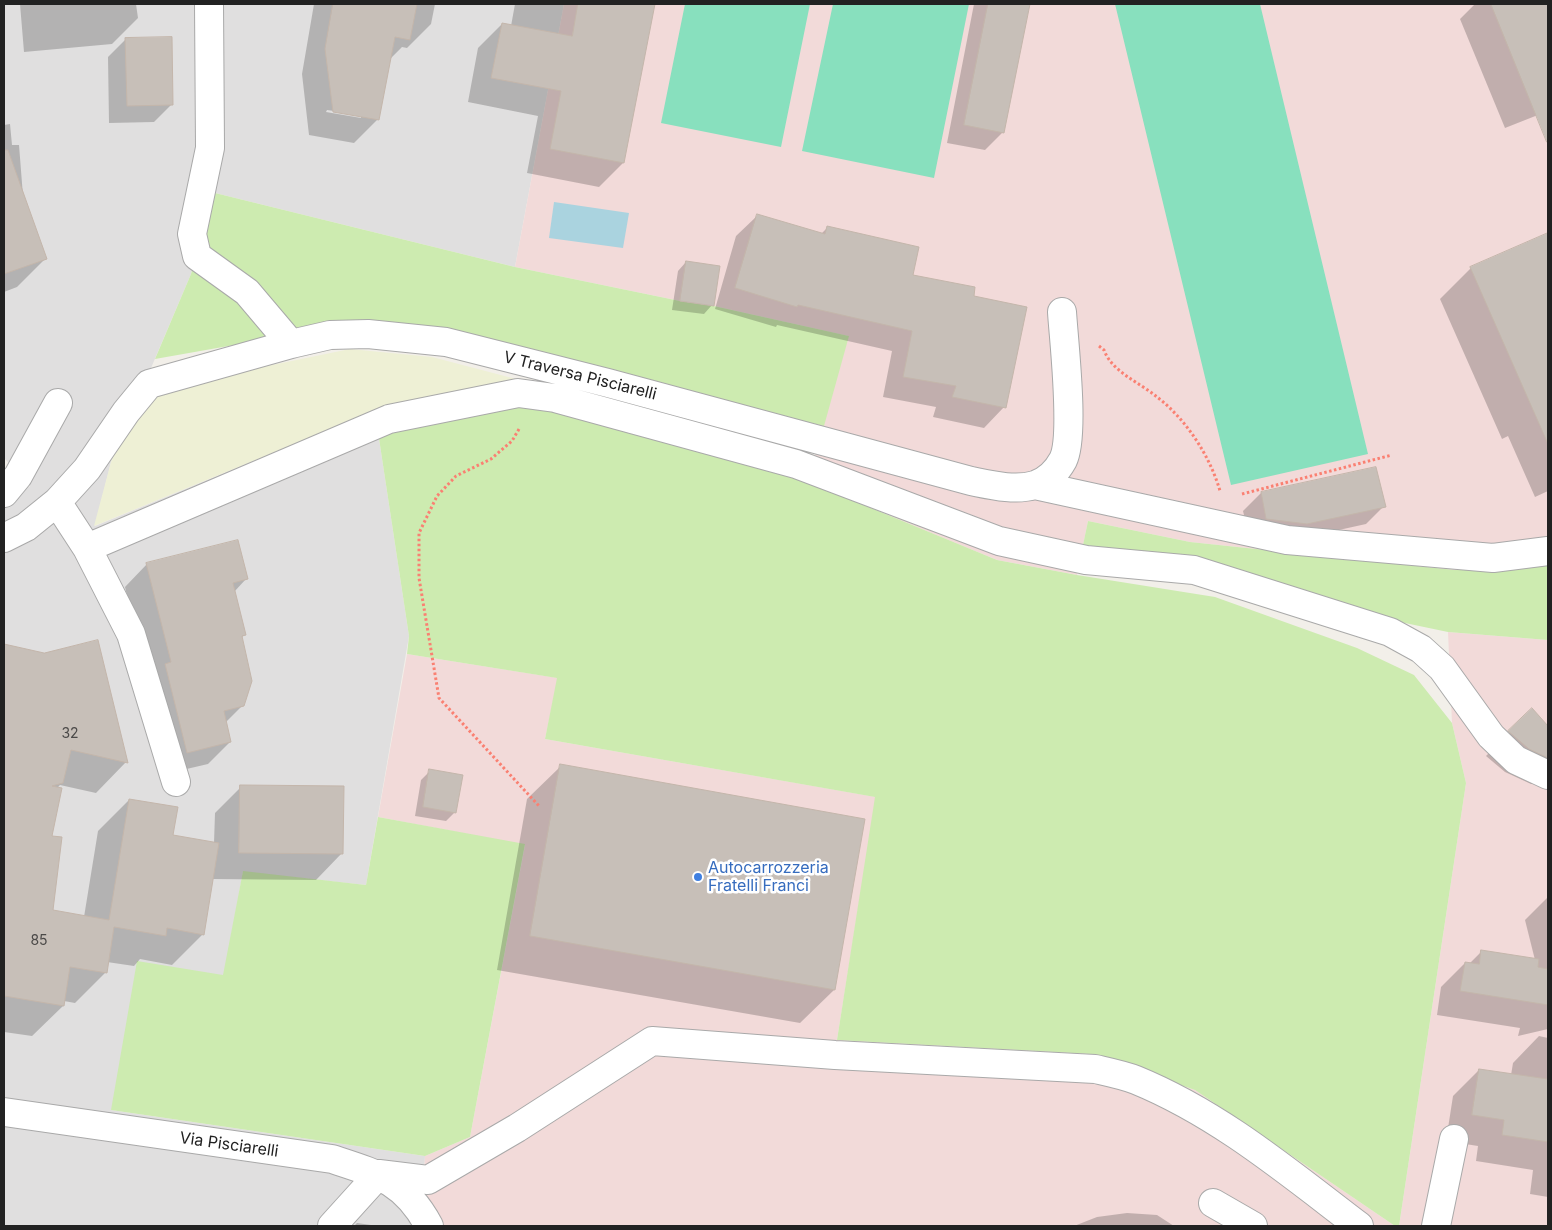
<!DOCTYPE html>
<html>
<head>
<meta charset="utf-8">
<style>
	body { margin:0 }
	#map { position:relative; width:1552px; height:1230px; overflow:hidden; background:#f2efe9; font-family:Inter,sans-serif }
	canvas { display:block }
	.frame { position:absolute; inset:0; border:5px solid #222; pointer-events:none }
</style>
</head>
<body>
<div id="map">
<canvas width="1552" height="1230"></canvas>
<div class="frame"></div>
</div>
<script>
const context = document.querySelector('canvas').getContext('2d');
context.lineJoin = 'round';
function fill(path, color) {
  context.fillStyle = color;
  context.fill(path, 'evenodd');
}
function stroke(path, color, width, dash) {
  context.strokeStyle = color;
  context.lineWidth = width;
  context.lineCap = dash ? 'butt' : 'round';
  context.setLineDash(dash || []);
  context.stroke(path);
}
function label(font, color, halo, rows, align = 'center') {
  context.font = font + ' Inter,sans-serif';
  context.lineWidth = 5;
  context.setLineDash([]);
  context.textBaseline = 'middle';
  context.strokeStyle = halo;
  context.fillStyle = color;
  for (const [text, x, y, turn = 0] of rows) {
    context.save();
    context.translate(x, y);
    context.rotate((+turn || 0) * Math.PI / 180);
    context.textAlign = isNaN(turn) ? turn : align;
    if (halo) context.strokeText(text, 0, 0);
    context.fillText(text, 0, 0);
    context.restore();
  }
}
const residential = new Path2D(`
	M 4,4 L 564,4 L 515,267 L 215,193 L 191,274 L 111,462 L 95,526 L 368,414 L 378,432 L 409,636 L 366,885 L 243,872 L 224,975 L 111,1110 L 425,1156 L 421,1226 L 4,1226 L 4,503 L 30,486 L 4,458 Z`);
const commercial = new Path2D(`
	M 564,4 L 1548,4 L 1548,564 L 1455,570 L 1190,542 L 1088,521 L 1077,575 L 997,560 L 808,482 L 848,336 L 714,306 L 680,301 L 515,267 Z
	M 1448,632 L 1548,640 L 1548,1226 L 1399,1226 L 1466,783 L 1452,723 Z
	M 407,654 L 558,678 L 545,739 L 876,797 L 837,1040 L 1091,1054 L 1195,1090 L 1395,1226 L 421,1226 L 425,1156 L 470,1137 L 525,845 L 378,817 Z`);
const farmland = new Path2D(`
	M 350,349 L 432,357 L 516,379 L 368,414 L 94,526 L 111,462 L 132,414 L 157,393 L 243,371 Z`);
const grass = new Path2D(`
	M 215,193 L 515,267 L 680,301 L 714,306 L 849,336 L 824,426 L 424,328 L 353,324 L 155,359 L 191,274 Z
	M 498,404 L 551,410 L 808,482 L 997,560 L 1077,575 L 1215,597 L 1357,648 L 1414,675 L 1452,723 L 1466,783 L 1399,1226 L 1395,1226 L 1195,1090 L 1091,1054 L 837,1040 L 875,797 L 545,739 L 557,678 L 407,654 L 409,636 L 378,432 Z
	M 1088,521 L 1190,542 L 1455,570 L 1548,564 L 1548,640 L 1448,632 L 1381,618 L 1202,559 L 1083,545 Z
	M 378,817 L 525,844 L 470,1137 L 425,1156 L 111,1110 L 137,961 L 223,975 L 243,871 L 366,885 Z`);
const pitch = new Path2D(`
	M 685,4 L 810,4 L 781,147 L 661,123 Z
	M 833,4 L 969,4 L 934,178 L 802,151 Z
	M 1115,4 L 1260,4 L 1368,454 L 1231,485 Z`);
const water = new Path2D(`
	M 554,202 L 629,213 L 623,248 L 549,238 Z`);
const shadow = new Path2D(`
	M 20,4 L 136,4 L 138,18 L 112,44 L 24,52 Z
	M 314,4 L 435,4 L 431,24 L 407,48 L 402,47 L 390,59 L 378,119 L 354,143 L 309,135 L 302,74 ZM 327,110 L 361,115 L 361,118 L 326,112 Z
	M 515,4 L 654,4 L 623,163 L 599,187 L 527,173 L 538,116 L 468,102 L 478,48 L 502,24 L 511,26 Z
	M 974,4 L 1028,4 L 1003,132 L 985,150 L 947,143 Z
	M 1475,4 L 1548,4 L 1548,111 L 1505,128 L 1460,19 Z
	M 126,39 L 172,104 L 154,122 L 109,123 L 108,57 Z
	M 10,124 L 12,145 L 19,145 L 23,196 L 45,259 L 17,287 L 4,292 L 4,125 Z
	M 757,216 L 821,234 L 827,228 L 911,276 L 972,297 L 1004,407 L 984,428 L 933,417 L 936,407 L 883,397 L 892,351 L 777,325 L 776,327 L 715,309 L 736,236 Z
	M 1548,234 L 1548,491 L 1535,497 L 1508,436 L 1502,439 L 1440,299 L 1471,268 Z
	M 686,262 L 712,305 L 704,314 L 672,310 L 678,271 Z
	M 1261,493 L 1384,506 L 1366,524 L 1289,541 L 1249,536 L 1243,511 Z
	M 147,564 L 246,579 L 234,592 L 244,635 L 241,638 L 243,705 L 225,723 L 230,742 L 208,764 L 165,774 L 148,682 L 125,587 Z
	M 4,646 L 44,654 L 126,762 L 96,793 L 60,785 L 57,788 L 50,837 L 51,912 L 84,917 L 98,831 L 129,800 L 172,836 L 214,843 L 215,813 L 241,787 L 342,853 L 316,880 L 212,879 L 203,934 L 172,965 L 140,959 L 134,966 L 107,962 L 106,972 L 75,1003 L 64,1001 L 63,1006 L 32,1036 L 4,1032 Z
	M 1532,710 L 1546,725 L 1548,725 L 1548,783 L 1531,784 L 1505,772 L 1486,756 Z
	M 561,766 L 864,820 L 834,990 L 800,1023 L 497,970 L 527,799 Z
	M 430,771 L 455,812 L 446,821 L 415,816 L 421,780 Z
	M 1548,897 L 1548,1029 L 1518,1036 L 1520,1028 L 1437,1015 L 1441,987 L 1465,963 L 1469,964 L 1481,952 L 1535,960 L 1525,920 Z
	M 1539,1036 L 1548,1038 L 1548,1197 L 1530,1194 L 1533,1170 L 1476,1161 L 1478,1146 L 1446,1141 L 1453,1096 L 1479,1070 L 1511,1075 L 1513,1063 Z
	M 1127,1213 L 1157,1215 L 1174,1226 L 1074,1226 L 1097,1217 Z
	M 357,1223 L 378,1226 L 354,1226 Z`);
const building = new Path2D(`
	M 333,4 L 417,4 L 410,40 L 395,37 L 379,120 L 333,112 L 325,49 Z
	M 578,4 L 655,4 L 624,163 L 550,149 L 561,91 L 491,78 L 502,23 L 572,36 Z
	M 988,4 L 1030,4 L 1004,133 L 964,125 Z
	M 1491,4 L 1548,4 L 1548,142 L 1547,142 Z
	M 172,37 L 173,105 L 127,106 L 125,38 Z
	M 4,150 L 8,150 L 47,259 L 4,274 Z
	M 757,214 L 825,234 L 827,226 L 919,247 L 913,275 L 975,287 L 974,296 L 1027,307 L 1006,408 L 952,397 L 956,386 L 903,377 L 912,331 L 798,305 L 797,307 L 735,288 Z
	M 1548,233 L 1548,444 L 1470,267 Z
	M 686,261 L 720,266 L 714,306 L 680,301 Z
	M 1376,467 L 1386,507 L 1307,524 L 1266,519 L 1261,492 Z
	M 238,540 L 248,579 L 233,583 L 246,635 L 242,636 L 252,681 L 244,706 L 224,711 L 231,742 L 187,753 L 165,664 L 171,662 L 146,563 Z
	M 98,640 L 128,763 L 71,750 L 63,783 L 52,786 L 62,788 L 52,836 L 62,837 L 53,910 L 109,920 L 129,799 L 178,807 L 173,835 L 219,843 L 204,935 L 167,928 L 166,936 L 114,927 L 107,973 L 70,967 L 64,1006 L 4,996 L 4,644 L 44,653 Z
	M 1532,708 L 1548,726 L 1548,758 L 1529,749 L 1508,731 Z
	M 560,764 L 865,819 L 835,990 L 530,936 Z
	M 429,769 L 463,775 L 456,813 L 423,807 Z
	M 240,785 L 344,786 L 343,854 L 239,853 Z
	M 1481,950 L 1539,959 L 1538,967 L 1548,969 L 1548,1005 L 1460,991 L 1465,962 L 1479,964 Z
	M 1479,1069 L 1548,1079 L 1548,1142 L 1502,1135 L 1504,1120 L 1472,1115 Z`);
const path = new Path2D(`
	M 1099,346 L 1104,350 C 1112,372 1139,382 1157,397 C 1186,419 1210,456 1220,491
	M 519,429 L 512,441 L 491,459 L 456,476 L 437,496 L 419,533 L 419,578 L 439,698 L 540,807
	M 1242,494 L 1392,455`);
const minor = new Path2D(`
	M 209,4 L 210,148 L 192,234 L 197,256 L 247,292 L 291,344
	M 1035,485 L 1287,540 L 1493,558 L 1548,551
	M 4,493 L 18,476 L 58,403
	M 57,502 L 87,548 L 131,634 L 176,782
	M 4,538 L 26,527 L 57,502 L 87,469 L 126,412 L 149,384 L 291,344 L 330,335 L 368,334 L 446,342 L 608,383 L 971,481 C 991,485 1015,491 1035,485 C 1047,481 1057,471 1063,460 C 1075,436 1064,343 1062,312
	M 87,548 L 389,419 L 518,393 L 555,398 L 796,464 L 999,541 L 1086,560 L 1194,570 L 1390,632 L 1421,649 L 1442,668 L 1491,736 L 1516,760 L 1548,775
	M 4,1112 L 332,1159 C 378,1174 405,1181 429,1226
	M 1213,1203 L 1253,1226
	M 332,1226 L 379,1174 L 428,1180 L 517,1128 L 652,1041 L 835,1055 L 1095,1069 C 1108,1072 1123,1075 1136,1080 C 1219,1114 1288,1172 1359,1226
	M 1436,1226 L 1454,1139`);
const markers = [
	[698,877,5,"#3f7fe0"]
];
const numberNames = [
	["32",70,734],
	["85",39,941]
];
const streetNames = [
	["V Traversa Pisciarelli",580,376,14],
	["Via Pisciarelli",229,1145,8]
];
const shopNames = [
	["Autocarrozzeria",708,868],
	["Fratelli Franci",708,886]
];
fill(residential, '#e0dfdf');
fill(commercial, '#f2dad9');
fill(farmland, '#eef0d5');
fill(grass, '#cdebb0');
fill(pitch, '#88e0be');
fill(water, '#aad3df');
fill(shadow, '#0003');
fill(building, '#c7bfb8');
stroke(building, '#c4b6ab', 1);
stroke(minor, '#a9a9a9', 30);
stroke(path, '#fa8072', 3, [2.5, 2.5]);
stroke(minor, '#fff', 28);
for (const [x, y, r, color] of markers) {
  const dot = new Path2D();
  dot.arc(x, y, r, 0, 2 * Math.PI);
  context.fillStyle = color;
  context.fill(dot);
  stroke(dot, '#fff', 2);
}
label('14px', '#4b4948', null, numberNames);
label('16px', '#222', '#fff', streetNames);
label('16px', '#366cbe', '#fff', shopNames, 'left');
</script>
</body>
</html>
